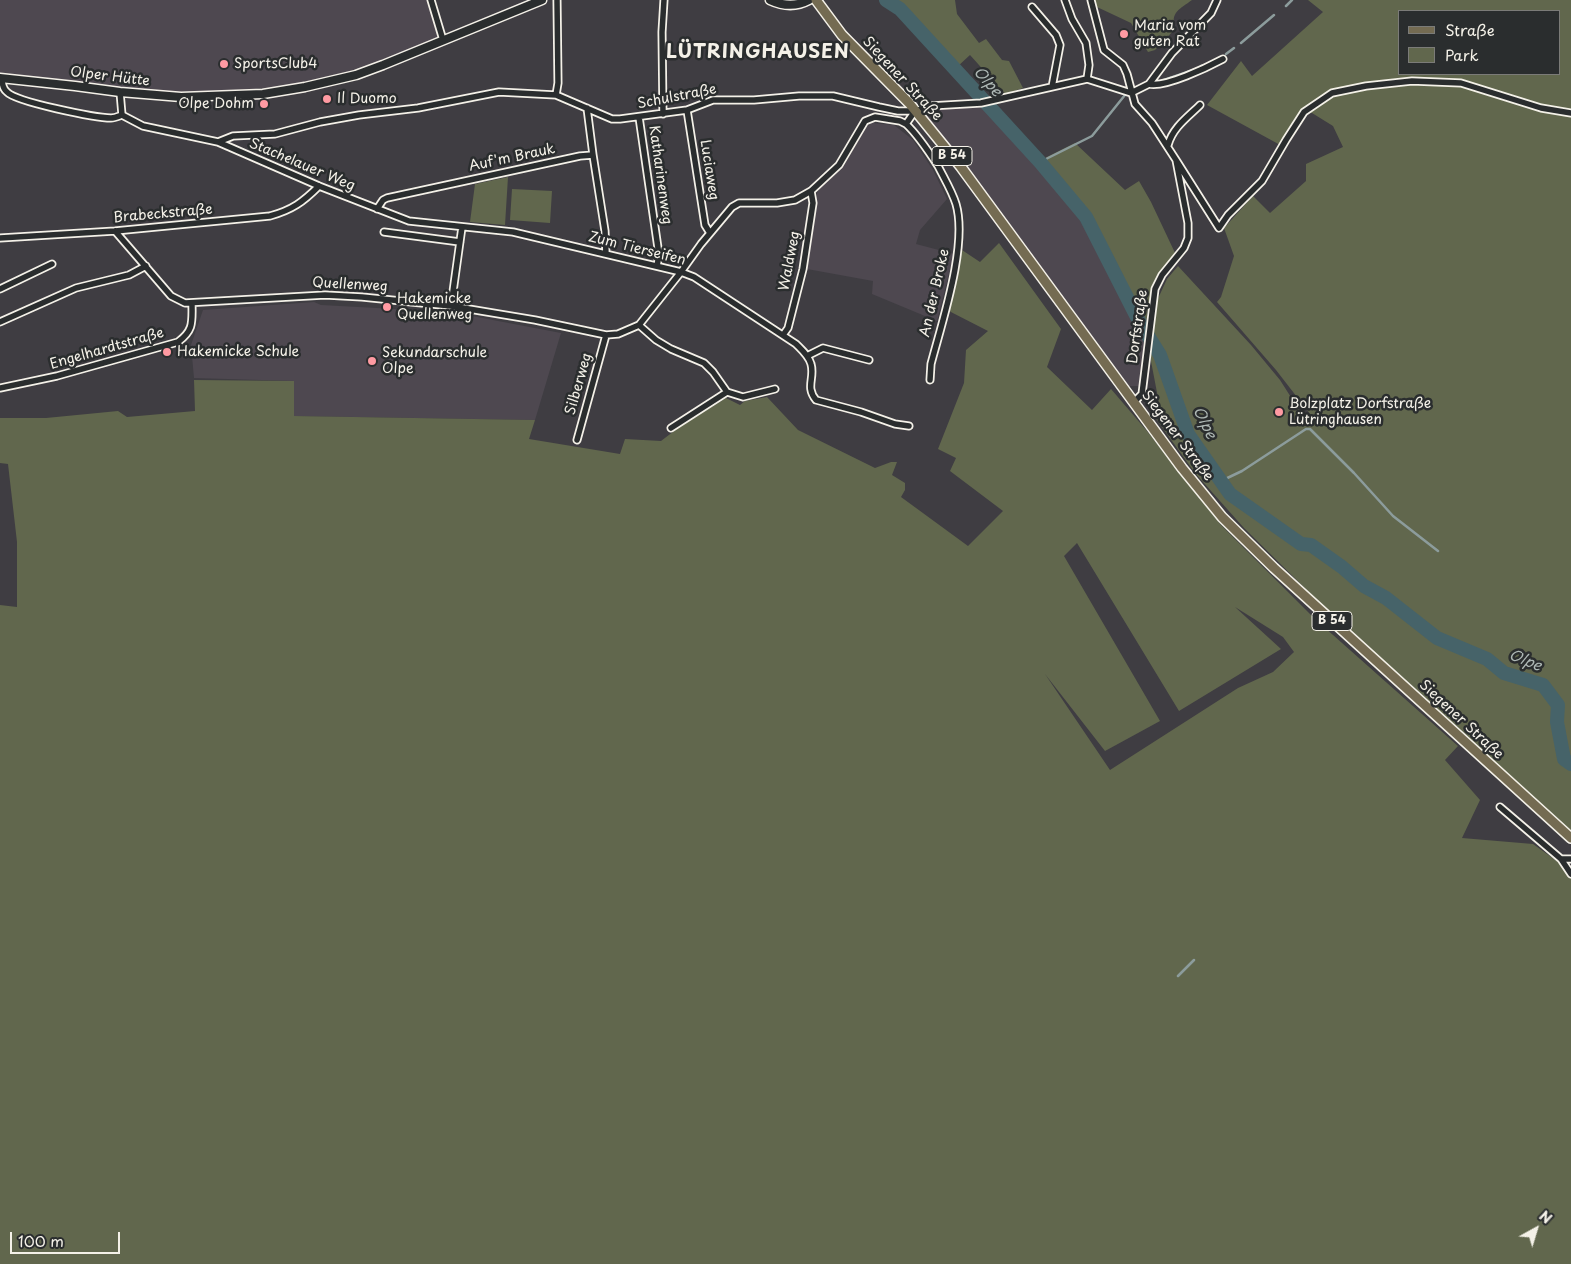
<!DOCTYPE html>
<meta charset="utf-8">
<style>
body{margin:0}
#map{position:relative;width:1571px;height:1264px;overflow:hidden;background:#3f3d42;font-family:"Playpen Sans",sans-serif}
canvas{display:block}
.legend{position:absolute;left:1398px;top:10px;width:162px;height:65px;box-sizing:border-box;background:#2a2d2e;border:1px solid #7b7b78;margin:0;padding:6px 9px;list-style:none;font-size:15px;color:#f4f1e8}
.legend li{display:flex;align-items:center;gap:10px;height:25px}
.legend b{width:25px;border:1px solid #7b7b78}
.north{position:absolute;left:1511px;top:1204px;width:50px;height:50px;-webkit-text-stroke:4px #2a2d2e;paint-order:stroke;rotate:39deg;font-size:14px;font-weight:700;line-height:20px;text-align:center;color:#f4f1e8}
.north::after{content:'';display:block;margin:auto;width:18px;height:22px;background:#f4f1e8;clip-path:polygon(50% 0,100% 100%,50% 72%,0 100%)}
.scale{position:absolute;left:10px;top:1232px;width:110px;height:22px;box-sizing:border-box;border:2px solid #f4f1e8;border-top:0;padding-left:6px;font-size:15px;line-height:18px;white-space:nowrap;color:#f4f1e8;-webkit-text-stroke:4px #2a2d2e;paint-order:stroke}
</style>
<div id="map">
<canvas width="1571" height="1264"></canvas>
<ul class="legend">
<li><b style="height:6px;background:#746b52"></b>Straße</li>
<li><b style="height:14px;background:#61674d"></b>Park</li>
</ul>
<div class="north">N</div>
<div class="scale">100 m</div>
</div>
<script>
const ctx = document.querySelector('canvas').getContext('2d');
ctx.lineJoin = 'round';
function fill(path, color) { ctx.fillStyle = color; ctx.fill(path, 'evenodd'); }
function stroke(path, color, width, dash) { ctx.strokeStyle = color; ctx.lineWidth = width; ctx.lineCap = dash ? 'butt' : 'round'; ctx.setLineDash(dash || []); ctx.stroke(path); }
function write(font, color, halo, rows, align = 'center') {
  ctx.font = font + ' "Playpen Sans",sans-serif'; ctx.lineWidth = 5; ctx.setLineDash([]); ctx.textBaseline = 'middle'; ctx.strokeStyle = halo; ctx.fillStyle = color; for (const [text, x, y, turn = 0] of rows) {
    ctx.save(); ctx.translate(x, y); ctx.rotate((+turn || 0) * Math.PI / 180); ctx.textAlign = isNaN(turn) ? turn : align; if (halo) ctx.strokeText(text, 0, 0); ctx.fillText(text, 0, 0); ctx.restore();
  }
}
const built = new Path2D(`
 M0,0H431L443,40L383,65L304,87L217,97L0,78Z
 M984,106L1038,165L1079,218L1144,336L1141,386H1128L1047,275L925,115L929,110L936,107Z
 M872,123L894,125L913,140L933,170L947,199L920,230L916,244L954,254L937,321L872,294L873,281L807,269L817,206V193L821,186L844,166L866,127Z
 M314,302L321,305L451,312L561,333L535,420L294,416V381L194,378L191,345L203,310Z`);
const green = new Path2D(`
 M893,0H955L957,14L979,43L986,39L1002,60L1009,61L1023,88L1005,94L970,55L957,67L899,3Z
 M1094,0H1192C1180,9 1170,12 1175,29L1155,50L1148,52L1131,23L1097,7Z
 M1308,0H1571V834L1467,736L1320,603L1244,528L1195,473L1149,409L1159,403L1150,356L1155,305L1167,279L1178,266L1251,345L1280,380L1308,424L1314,419L1276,370L1217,302L1221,297L1234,256L1224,228L1253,196L1270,213L1306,181V164L1343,147L1333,126L1312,113H1304L1282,146L1207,105L1241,61L1252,76L1323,12ZM1400,11H1560V74H1400Z
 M1075,143L1125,190L1139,181L1151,202L1176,255L1160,273L1148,304L1146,328L1088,217L1057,179L1041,162L1047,157Z
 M508,177L505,225L470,222L475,184Z
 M512,189L552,191L550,223L510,220Z
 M999,243L1061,329L1047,367L1092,410L1111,389L1147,431L1221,525L1315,619L1458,746L1445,760L1480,800L1462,838L1533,844L1571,871V1264H0V605L17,607V542L8,464L0,463V418H46L118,411L127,417L195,411L194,380L294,381V416L535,420L529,439L620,454L625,439L661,441L678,428L726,398L740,405L745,401L767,397L798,430L875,468L891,462H897L892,475L905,483V490L901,497L968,546L1003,511L950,471L956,458L938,449L964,383L966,350L988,331L947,310L962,250L980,262ZM1077,543L1179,711L1281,649L1235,607L1283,637L1294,652L1273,672L1238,688L1110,770L1045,674L1105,751L1160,721L1064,556Z`);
const stream = new Path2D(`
 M1286,6L1292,0
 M1241,43L1274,15
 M1226,54L1234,48
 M1201,66L1208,64
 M1161,81L1196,69
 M1040,162L1092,136L1125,95
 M1221,481L1242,471L1306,429H1310L1354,473L1393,516L1438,551
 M1178,976L1194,960`);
const river = new Path2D(`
 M886,0L900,9L1040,162L1086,217L1140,323L1160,355L1188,434L1230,494L1301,544L1311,545L1342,567L1364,586L1386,598L1437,638L1487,659L1504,673L1543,685L1558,705L1557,722L1564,759L1571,764`);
const minor = new Path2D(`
 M431,0L443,40
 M1065,0L1072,19L1086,43L1089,65L1087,79
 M1091,0L1104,50L1123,65L1127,74L1135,104L1152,123L1176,160L1188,223V238L1184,248L1162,275L1155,289L1142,394L1134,402
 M1032,7L1056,35L1060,45L1052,87
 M2,78C2,83 3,89 7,92C16,102 96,118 111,118C115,118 119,116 122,115
 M1149,84C1165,88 1208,67 1223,59
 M120,92L122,115L143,126L218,142L319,186L409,221L513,232L681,272L694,277L796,344C802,350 809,356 811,364C815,378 805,387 816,400L861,412L895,424L909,426
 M1131,93L1149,84L1172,53L1211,13L1217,0
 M556,95L558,83L557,0
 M587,108L593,155
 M687,110L705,225L710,233
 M915,111L906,124C918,135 929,152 938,166C944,178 952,191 956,204C968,245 942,322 931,364L930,380
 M663,114L662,32L664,0
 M639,117L659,255L657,266
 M218,142L233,136L275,134L320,122L359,115L418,108L499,92L556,95L612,119H620L687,110L713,100H754L799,96H833L879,107L898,111H915L930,106L981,103L1087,79L1131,93
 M1168,145C1173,127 1188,117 1200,105
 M1176,160L1219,228L1228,215L1262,181L1286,140L1304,112L1332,93L1366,86L1412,81L1461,83L1541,108L1571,113
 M377,209L383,200L387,198L580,156L593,155L605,231L606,254
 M115,231L171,296L185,303L325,295L362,297L451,306L535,320L606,335L618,334L639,325L681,272L701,244L732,207L739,203H777L795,200L811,191L839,165L865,121L875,117L900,121L906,124
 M384,232L460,242
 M0,238L115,231L270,216C292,210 303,202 319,186
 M0,289L52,264
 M451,306L462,227
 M0,322L76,288L129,275L146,266
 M639,325L656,340L671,349L704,363L713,372L727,392L743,397L775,389
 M783,335L788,328L803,269L813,203L811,191
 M807,356L823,348L869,360
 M0,388L57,376L178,342C194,330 192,322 192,304
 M671,428L727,392
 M577,440L606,335
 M1500,807L1561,859L1571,874
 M1561,859H1571`);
const tertiary = new Path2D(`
 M770,0C783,6 796,7 809,0
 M0,78L75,86L120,92L181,97L263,94L305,87L356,75L383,65L542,0`);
const primary = new Path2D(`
 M816,0L842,35L909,103L961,167L1182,468L1222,517L1274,568L1571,838`);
const markers = [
 [1124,34,5,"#ff9aa2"],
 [224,64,5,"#ff9aa2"],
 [327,99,5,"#ff9aa2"],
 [264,104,5,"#ff9aa2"],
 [387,307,5,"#ff9aa2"],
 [167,352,5,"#ff9aa2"],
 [372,361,5,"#ff9aa2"],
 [1279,412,5,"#ff9aa2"]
];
const shields = [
 [952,156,40],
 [1332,621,40]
];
const shieldNames = [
 ["B 54",952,156],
 ["B 54",1332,621]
];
const poiNames = [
 ["Maria vom",1134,26],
 ["guten Rat",1134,42],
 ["SportsClub4",234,64],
 ["Il Duomo",337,99],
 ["Olpe Dohm",254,104,"right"],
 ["Hakemicke",397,299],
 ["Quellenweg",397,315],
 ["Hakemicke Schule",177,352],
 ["Sekundarschule",382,353],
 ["Olpe",382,369],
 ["Bolzplatz Dorfstraße",1289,404],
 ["Lütringhausen",1289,420]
];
const streetNames = [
 ["Olper Hütte",110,77,7],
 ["Siegener Straße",902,79,47],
 ["Schulstraße",677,97,-11],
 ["Auf'm Brauk",512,158,-12],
 ["Stachelauer Weg",302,165,23],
 ["Luciaweg",709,170,81],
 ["Katharinenweg",660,175,82],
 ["Brabeckstraße",163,214,-5],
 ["Zum Tierseifen",637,249,14],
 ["Waldweg",790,261,-79],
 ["Quellenweg",350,285,3],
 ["An der Broke",935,293,-77],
 ["Dorfstraße",1138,327,-82],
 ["Engelhardtstraße",107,349,-16],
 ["Silberweg",579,384,-74],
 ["Siegener Straße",1177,436,53],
 ["Siegener Straße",1461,720,43]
];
const waterNames = [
 ["Olpe",987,82,48],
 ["Olpe",1204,423,63],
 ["Olpe",1525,661,22]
];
const districtNames = [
 ["LÜTRINGHAUSEN",758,53]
];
fill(built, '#4e4850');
fill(green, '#61674d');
stroke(stream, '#8c9c9c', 2.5);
stroke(river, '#466369', 14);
stroke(minor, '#f4f1e8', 9);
stroke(tertiary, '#f4f1e8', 11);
stroke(primary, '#f4f1e8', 12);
stroke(minor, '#2a2d2e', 5.5);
stroke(tertiary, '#2a2d2e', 8);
stroke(primary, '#746b52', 9);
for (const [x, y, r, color] of markers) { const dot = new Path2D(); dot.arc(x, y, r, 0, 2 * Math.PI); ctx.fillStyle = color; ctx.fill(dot); stroke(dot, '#2a2d2e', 2); }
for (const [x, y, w] of shields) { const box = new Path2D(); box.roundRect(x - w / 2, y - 9.5, w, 19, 4); ctx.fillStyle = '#2a2d2e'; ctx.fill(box); stroke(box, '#f4f1e8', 1); }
write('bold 12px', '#f4f1e8', null, shieldNames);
write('14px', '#f4f1e8', '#2a2d2e', poiNames, 'left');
write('14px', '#f4f1e8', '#2a2d2e', streetNames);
write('italic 15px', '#aeb8b5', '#2a2d2e', waterNames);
ctx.letterSpacing = '1px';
write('bold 19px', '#f4f1e8', '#2a2d2e', districtNames);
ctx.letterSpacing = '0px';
</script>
